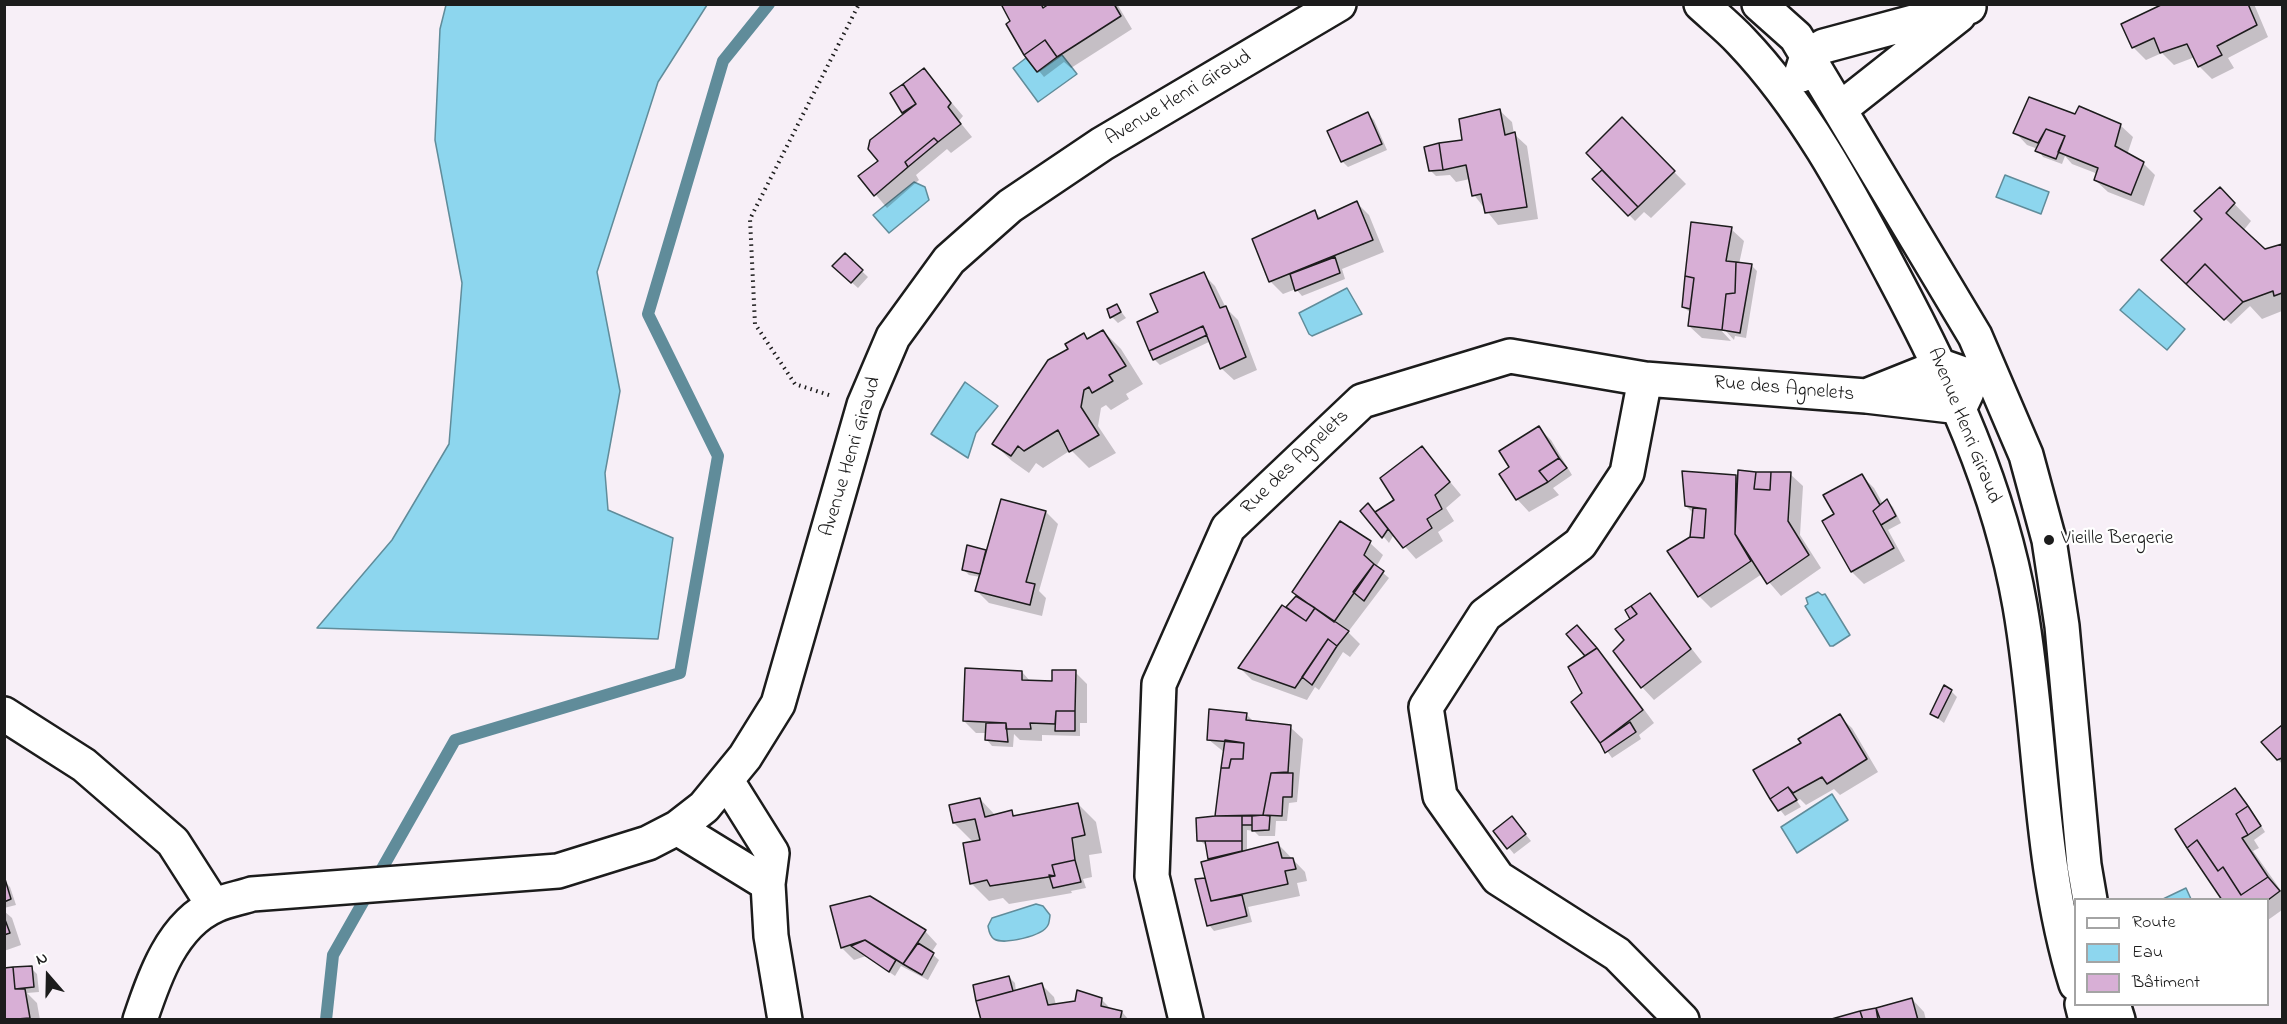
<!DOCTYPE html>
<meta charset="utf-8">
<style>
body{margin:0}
#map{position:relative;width:2287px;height:1024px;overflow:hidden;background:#f7eff7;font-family:"Indie Flower",sans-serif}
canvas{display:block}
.frame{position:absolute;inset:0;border:6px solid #1c1c1c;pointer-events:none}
.legend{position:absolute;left:2074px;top:898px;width:195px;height:108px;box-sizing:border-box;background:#fff;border:2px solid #a4a4a4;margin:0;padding:8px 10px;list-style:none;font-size:18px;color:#1c1c1c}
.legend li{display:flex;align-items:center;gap:12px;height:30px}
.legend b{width:30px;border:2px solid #a4a4a4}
.north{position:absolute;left:18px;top:946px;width:60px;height:60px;-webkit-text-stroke:4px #fff;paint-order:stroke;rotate:340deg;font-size:16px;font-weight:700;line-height:24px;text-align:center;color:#1c1c1c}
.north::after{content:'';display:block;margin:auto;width:21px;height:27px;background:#1c1c1c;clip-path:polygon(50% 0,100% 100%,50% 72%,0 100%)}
</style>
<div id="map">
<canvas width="2287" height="1024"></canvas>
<div class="frame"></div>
<ul class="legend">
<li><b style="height:8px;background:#fff"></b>Route</li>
<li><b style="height:16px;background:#8dd6ee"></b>Eau</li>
<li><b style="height:16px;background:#d8afd6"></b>Bâtiment</li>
</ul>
<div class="north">N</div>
</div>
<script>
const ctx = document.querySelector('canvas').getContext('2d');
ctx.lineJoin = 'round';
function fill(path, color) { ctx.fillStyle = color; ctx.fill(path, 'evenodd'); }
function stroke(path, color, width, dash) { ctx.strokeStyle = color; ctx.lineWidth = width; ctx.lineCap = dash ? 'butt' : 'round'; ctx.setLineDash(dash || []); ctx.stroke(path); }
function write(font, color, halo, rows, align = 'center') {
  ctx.font = font + ' "Indie Flower",sans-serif'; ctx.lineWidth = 4.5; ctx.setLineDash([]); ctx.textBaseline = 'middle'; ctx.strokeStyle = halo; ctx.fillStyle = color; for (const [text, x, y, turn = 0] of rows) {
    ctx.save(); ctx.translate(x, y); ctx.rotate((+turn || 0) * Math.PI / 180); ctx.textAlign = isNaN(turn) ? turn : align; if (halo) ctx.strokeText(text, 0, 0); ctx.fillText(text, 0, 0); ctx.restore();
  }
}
const water = new Path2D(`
 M446,5H707L658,82L597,272L620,391L605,473L608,510L673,538L658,639L317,628L392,540L449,444L462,283L435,140L440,29Z
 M1062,55L1077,74L1038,102L1013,68L1026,58L1038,72Z
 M2005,175L2049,192L2041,214L1996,197Z
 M914,182L925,187L929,200L889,233L873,215Z
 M1347,288L1362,314L1312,336L1309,334L1299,313Z
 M2139,289L2185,329L2167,350L2120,310Z
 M965,382L998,406L976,433L968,458L931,434Z
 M1818,592L1822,595L1825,594L1850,635L1833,646H1830L1805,606L1808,604L1806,598Z
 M1832,794L1848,820L1797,853L1781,827Z
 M2186,888L2191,899H2163Z
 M1036,904L1043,906L1050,915C1050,916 1049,924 1048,925C1043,936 1004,945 994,939C989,935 989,931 988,926L992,918Z`);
const shadow = new Path2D(`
 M1003,4H1117L1132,29L1071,68L1064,62L1044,77L1025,54Z
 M2166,4H2254L2268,37L2228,58L2234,68L2212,79L2200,67L2195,57L2174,65L2162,53L2146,60L2134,48L2123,25Z
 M924,70L963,116L959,121L972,137L951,153L947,149L916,175L919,180L887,208L860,176L880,161L905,114L903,112Z
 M1499,110L1512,122L1514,134L1527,146L1538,219L1498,225L1474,195L1470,179L1456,182L1450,175L1436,176L1430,170Z
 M1368,114L1374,120L1387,150L1348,167L1342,161Z
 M2075,116L2120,125L2133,137L2127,155L2143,163L2155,175L2144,206L2108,192L2095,180L2098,174L2072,164L2065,156L2062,164L2043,157L2038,149L2027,145L2015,132Z
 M1622,119L1686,184L1651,218L1644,212L1635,221L1595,179L1604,170Z
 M2220,189L2251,221L2243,231L2264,250L2282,246V311L2262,319L2250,306L2231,324L2205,300L2204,220Z
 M1357,203L1369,215L1384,252L1342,269L1345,279L1302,296L1296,289L1283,294L1271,282L1254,240L1315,212L1322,219Z
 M1731,229L1744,241L1739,264L1751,265L1757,271L1746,338L1735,336L1734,340L1723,328H1719L1731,341L1702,338L1689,326L1691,313L1683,307L1686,276Z
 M845,255L868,277L858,288L840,272Z
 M1203,274L1215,286L1226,308L1238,320L1257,370L1234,380L1221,368L1211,341L1160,365L1154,359Z
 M1116,305L1126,318L1118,323L1112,317Z
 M1103,331L1121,349L1143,384L1126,394L1129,399L1111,410L1106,405L1101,408L1098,426L1116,453L1089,468L1071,450L1043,468L1036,463L1029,473L1012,461L994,444L1084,335L1088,340Z
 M1539,428L1551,440L1572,475L1553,488L1559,495L1529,512L1517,499L1511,467Z
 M1422,448L1461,495L1446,508L1454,521L1438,532L1443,541L1416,559L1394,534L1389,543L1362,511L1376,513L1396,500Z
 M1739,471L1790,474L1803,486L1800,535L1821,568L1781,596L1762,574L1711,608L1699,596L1692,537L1694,514L1686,506L1684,473L1737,477Z
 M1862,476L1874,488L1883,504L1887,501L1893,507L1901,523L1888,530L1905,561L1864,584L1852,572L1836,514Z
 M1046,512L1058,524L1039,591L1046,598L1042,616L989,603L976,590L980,577L969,575L963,569Z
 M1340,523L1370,543L1383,555L1376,567L1389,578L1348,632L1360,644L1350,657L1343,652L1319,690L1315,687L1307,700L1252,680L1240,668L1293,612L1288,607L1298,596Z
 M1650,595L1702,662L1654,700L1642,687L1626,640Z
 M1583,633L1609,662L1654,723L1639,735L1641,739L1612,758L1573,702L1584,693L1587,656Z
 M1022,672L1031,682H1054L1075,672L1087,684V723H1080V736L1042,735V741L1020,740L1014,734L1013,747L992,746L987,740V733H976L964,721Z
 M1951,691L1957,697L1944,723L1932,714Z
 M1246,714L1254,722L1290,727L1303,739L1297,802L1289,803L1287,821H1276L1275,836H1259L1254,831L1247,830V851L1278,844L1305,872L1307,881L1297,883L1300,896L1248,907L1252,922L1214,931L1209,925L1204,880L1208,883L1211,861L1207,846L1199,840L1219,818L1217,816L1224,752L1209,740Z
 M1839,716L1852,728L1878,772L1840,795L1834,789L1806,805L1800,799L1797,801L1801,807L1785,816L1771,798L1804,744Z
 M2282,726V764L2263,743Z
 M2235,790L2247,803L2265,832L2254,840L2259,848L2253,851L2282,892V910L2268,920V900H2224Z
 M980,799L996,816L1011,812L1017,817L1078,804L1096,822L1102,853L1089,855L1092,877L1083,879L1086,888L1071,891L1072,893L1009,904L1003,898L989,901L971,883L974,843L954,823Z
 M1517,824L1531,841L1514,854L1495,831Z
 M4,881L10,887L16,905L4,908Z
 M832,907L925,931L937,944L931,953L939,960L928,980L901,966L895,976L866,956L854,960L842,948Z
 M4,911L12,918L21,945L4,951Z
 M31,968L37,974L39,992L27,993L37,1003L40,1020H4V969Z
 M1009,977L1015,983L1016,992L1042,985L1054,997L1056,1005L1101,999L1112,1010L1122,1012L1129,1020H982Z
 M1912,999L1924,1012L1926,1020H1834Z`);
const stream = new Path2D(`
 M326,1020L333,955L455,740L680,673L718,456L648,314L723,61L769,4`);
const building = new Path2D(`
 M1001,4H1041L1043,8L1049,4H1114L1121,16L1057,57L1045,40L1024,55L1006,24L1010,21Z
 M2163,4H2248L2257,25L2217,46L2222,55L2198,67L2187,44L2160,53L2154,38L2132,48L2121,24Z
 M1045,40L1057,57L1037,72L1024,55Z
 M924,68L951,103L948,107L961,124L938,142L934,138L905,162L908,167L874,196L858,176L878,161L868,149L870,140L916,104L903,84Z
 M903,84L916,104L902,113L890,93Z
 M2029,97L2075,114L2079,106L2121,124L2115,146L2144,162L2131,195L2094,180L2098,168L2058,152L2065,136L2046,129L2038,143L2013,133Z
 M1500,109L1505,135L1515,132L1527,207L1485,213L1481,194L1472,196L1466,165L1443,170L1439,143L1462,140L1459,119Z
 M1368,112L1382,144L1341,162L1327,131Z
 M1622,117L1675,171L1638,207L1586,153Z
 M2046,129L2065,136L2056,159L2035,151Z
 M934,138L938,142L908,167L905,162Z
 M1439,143L1443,170L1429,171L1424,147Z
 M1602,170L1638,207L1628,216L1592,179Z
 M2220,187L2235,203L2226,213L2265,249L2282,244V293L2274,296L2273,291L2243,302L2205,264L2186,284L2161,260L2202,219L2194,211Z
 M1357,201L1373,240L1269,282L1252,239L1315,210L1318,219Z
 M1691,222L1732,227L1726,261L1736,262L1735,293L1726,294L1722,330L1688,326L1694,278L1685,276Z
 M845,253L863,270L851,283L832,266Z
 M1335,257L1340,273L1295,291L1290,274Z
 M1736,262L1752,264L1740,333L1722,330L1726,294L1735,293Z
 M2205,264L2243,302L2224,320L2186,284Z
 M1204,272L1220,308L1226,306L1246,357L1220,369L1203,326L1149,351L1137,322L1158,312L1150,294Z
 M1685,276L1694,278L1690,309L1682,307Z
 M1117,304L1121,312L1110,318L1107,309Z
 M1203,326L1207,335L1153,360L1149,351Z
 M1103,330L1126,366L1109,375L1113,381L1092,393L1089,387L1084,390L1081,407L1099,435L1069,452L1058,430L1024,451L1018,446L1011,456L992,444L1048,360L1068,349L1065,344L1084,333L1087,339Z
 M1539,426L1559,458L1539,471L1548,482L1516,500L1499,474L1509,467L1499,451Z
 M1422,446L1450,482L1435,495L1442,509L1427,519L1432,528L1403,548L1375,512L1394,500L1380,478Z
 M1559,458L1567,468L1548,482L1539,471Z
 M1738,470L1756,472L1754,489L1770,490L1771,472H1791L1788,521L1809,555L1767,584L1735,534Z
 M1682,471L1736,475L1735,534L1751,561L1698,597L1667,551L1690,537L1704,538L1706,509L1685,506Z
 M1756,472H1771L1770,490L1754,489Z
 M1862,474L1880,505L1873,511L1894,548L1851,572L1822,521L1834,514L1823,495Z
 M1001,499L1046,511L1026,582L1035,584L1030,605L975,591Z
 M1887,499L1896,516L1881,525L1873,511Z
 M1368,503L1388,529L1382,538L1360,511Z
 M1693,508L1706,509L1704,538L1690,537Z
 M1340,521L1371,541L1364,555L1374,564L1334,622L1292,592Z
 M967,545L986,550L980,574L962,570Z
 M1374,564L1384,571L1364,601L1353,592Z
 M1650,593L1691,649L1641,688L1613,651L1624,640L1615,629L1637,614L1631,606Z
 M1296,596L1315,608L1306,621L1286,607Z
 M1282,605L1306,621L1315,608L1349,631L1337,646L1328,639L1295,688L1238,668Z
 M1631,606L1637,614L1630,619L1625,610Z
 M1577,625L1597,648L1585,656L1566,634Z
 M1328,639L1337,646L1312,685L1302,677Z
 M1597,648L1643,710L1600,743L1571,702L1582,693L1568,667Z
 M965,668L1022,671V680L1052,681V670H1076L1075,711H1056L1055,724L1030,723L1031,729H1006V723L963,721Z
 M1944,685L1952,690L1938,718L1930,714Z
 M1209,709L1247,713L1246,720L1291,725L1288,772L1271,773L1263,815L1215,816L1221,768H1229L1231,759H1243L1244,743L1207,740Z
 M1056,711H1075V731H1055Z
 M1840,714L1867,759L1827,784L1822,777L1793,793L1788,787L1770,799L1753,770L1801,743L1798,739Z
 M1630,722L1636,732L1605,753L1600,743Z
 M986,723H1006L1008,742L985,740Z
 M2282,725V758L2277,760L2261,742Z
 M1225,740L1244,743L1243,759H1231L1229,768H1221Z
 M1271,773H1293L1292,797H1283L1282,816L1263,815Z
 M1788,787L1797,800L1778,811L1770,799Z
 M2235,788L2248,806L2236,814L2248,835L2242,838L2268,877L2241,895L2223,867L2218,871L2197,840L2187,848L2175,829Z
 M980,798L985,817L1012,810L1013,816L1078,803L1085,835L1072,838L1075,860L1052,865L1055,876L990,886L987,880L970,884L963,843L980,840L975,819L953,823L949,805Z
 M2248,806L2261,826L2248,835L2236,814Z
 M1263,815L1270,816L1269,830L1252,831V816Z
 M1215,816H1242V841H1197L1196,818Z
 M1242,816H1252V825H1242Z
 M1512,816L1526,834L1507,849L1493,831Z
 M2197,840L2218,871L2223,867L2241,895L2268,877L2280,891L2268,900H2222L2187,848Z
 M1205,841H1242V851L1208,859Z
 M1278,842L1282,858H1293L1296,869L1285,871L1288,884L1211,901L1201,862Z
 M1075,860L1081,882L1053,888L1049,875L1055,876L1052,865Z
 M1205,878L1211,901L1242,895L1247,916L1207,926L1195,879Z
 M5,879L11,899L4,902V879Z
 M870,896L926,930L903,964L865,940L841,948L830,906Z
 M4,917L10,933L4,935Z
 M865,940L896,960L889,972L851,946Z
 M918,943L934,953L922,975L903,964Z
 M32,966L34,987L15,989L13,967Z
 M13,967L15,989H25L30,1018L4,1020V968Z
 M1009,976L1013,991L976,1001L973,985Z
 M1042,983L1048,1005L1075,1001L1077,990L1102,998L1101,1006L1122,1011L1120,1020H981L976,1001Z
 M1912,998L1918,1020H1878L1876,1008Z
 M1876,1008L1880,1019L1863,1020L1860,1011Z
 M1860,1011L1863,1020H1828Z`);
const path = new Path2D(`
 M829,395L795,384L755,324L750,219L859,4`);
const minor = new Path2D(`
 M1701,4C1714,16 1729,28 1741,41C1805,108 1850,194 1893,275C1950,382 1999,486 2020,606C2042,732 2038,861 2076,984
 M1759,4L1796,37L1975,336L2026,455L2049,540L2062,626L2084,865L2090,900
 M1801,75L1807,56L1824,46L1969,7
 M1840,109L1959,15
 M1961,373L1941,366L1866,396L1960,407L1967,392
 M1645,379L1627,473L1580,544L1485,615L1426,707L1440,796L1498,878L1617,954L1682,1020
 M4,714L84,765L173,842L214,906
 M727,781L772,853L768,884L771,936L785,1020
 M677,828L768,884
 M2082,1004L2086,1020
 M2113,1004L2118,1020
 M140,1020C154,978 172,924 216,905C227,900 240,898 252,894L558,871L648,843L677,828L704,807L745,757L778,704L864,405L893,337L949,260L1010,206L1102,144L1339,4
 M1186,1020L1152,876L1159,684L1228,528L1362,401L1510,356L1645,379L1866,396`);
const markers = [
 [2049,540,6,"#1c1c1c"]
];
const streetNames = [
 ["Avenue Henri Giraud",1179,99,-31],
 ["Rue des Agnelets",1784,390,5],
 ["Avenue Henri Giraud",1963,426,68],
 ["Avenue Henri Giraud",852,457,-73],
 ["Rue des Agnelets",1296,463,-44]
];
const poiNames = [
 ["Vieille Bergerie",2061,540]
];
fill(water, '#8dd6ee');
stroke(water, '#608c9a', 1.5);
fill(shadow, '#0003');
stroke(stream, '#608c9a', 12);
fill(building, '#d8afd6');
stroke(building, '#1c1c1c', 1.5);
stroke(minor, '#1c1c1c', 38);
stroke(path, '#1c1c1c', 4, [1.5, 4.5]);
stroke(minor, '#fff', 33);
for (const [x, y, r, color] of markers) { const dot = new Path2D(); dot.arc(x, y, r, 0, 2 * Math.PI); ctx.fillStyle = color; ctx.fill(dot); stroke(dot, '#fff', 2); }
write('20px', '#1c1c1c', '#fff', streetNames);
write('20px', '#1c1c1c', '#fff', poiNames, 'left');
</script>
